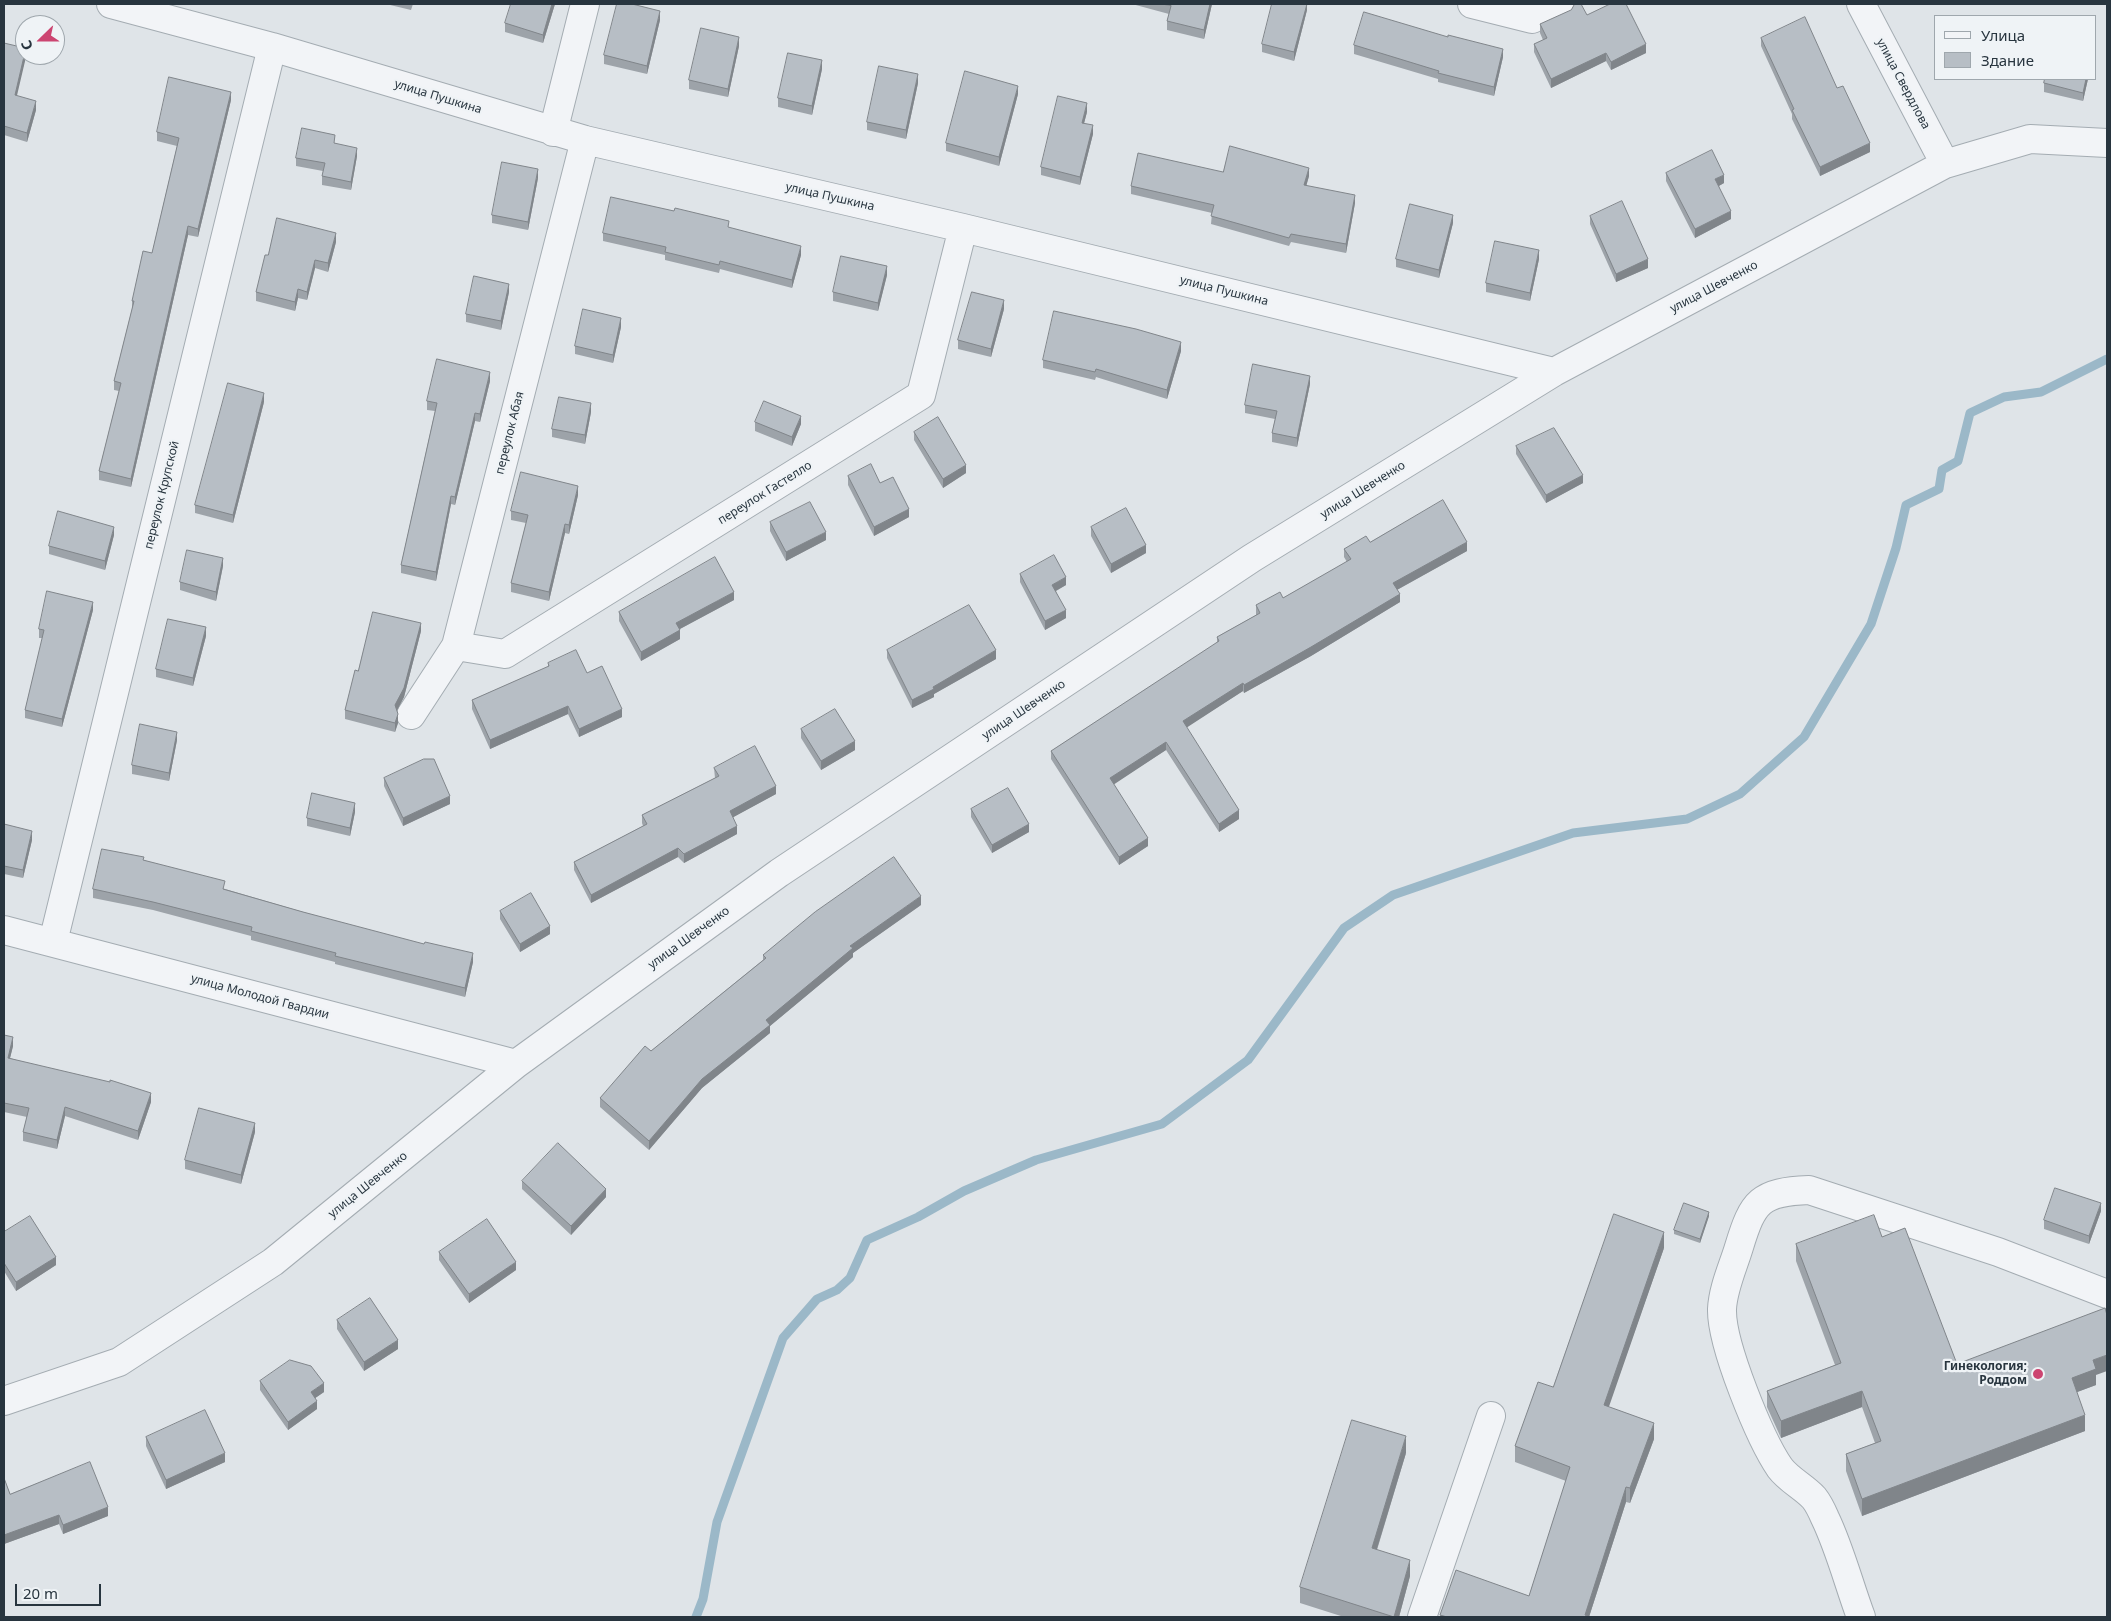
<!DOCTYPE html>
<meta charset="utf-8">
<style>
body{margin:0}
#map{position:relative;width:2111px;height:1621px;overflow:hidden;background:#dfe4e8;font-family:"Noto Sans",sans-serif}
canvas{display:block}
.frame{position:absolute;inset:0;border:5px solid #28353f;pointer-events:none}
.legend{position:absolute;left:1934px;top:15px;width:162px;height:65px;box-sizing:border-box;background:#eff3f6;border:1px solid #9fa7ad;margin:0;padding:6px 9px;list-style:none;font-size:15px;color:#28353f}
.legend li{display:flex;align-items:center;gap:10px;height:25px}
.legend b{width:25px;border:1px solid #9fa7ad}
.north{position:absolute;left:15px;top:15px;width:50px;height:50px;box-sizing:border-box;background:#eff3f6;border:1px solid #9fa7ad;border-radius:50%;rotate:248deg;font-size:14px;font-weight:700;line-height:20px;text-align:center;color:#28353f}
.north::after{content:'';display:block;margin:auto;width:18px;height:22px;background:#cc4571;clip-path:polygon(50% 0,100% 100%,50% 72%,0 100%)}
.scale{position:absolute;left:15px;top:1584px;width:86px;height:22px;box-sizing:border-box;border:2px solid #28353f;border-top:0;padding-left:6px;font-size:15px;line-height:18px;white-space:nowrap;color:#28353f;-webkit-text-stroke:4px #eff3f6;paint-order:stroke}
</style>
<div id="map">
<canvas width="2111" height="1621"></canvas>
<div class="frame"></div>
<ul class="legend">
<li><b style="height:6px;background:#f2f4f7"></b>Улица</li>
<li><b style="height:14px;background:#b7bec5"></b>Здание</li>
</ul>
<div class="north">С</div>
<div class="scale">20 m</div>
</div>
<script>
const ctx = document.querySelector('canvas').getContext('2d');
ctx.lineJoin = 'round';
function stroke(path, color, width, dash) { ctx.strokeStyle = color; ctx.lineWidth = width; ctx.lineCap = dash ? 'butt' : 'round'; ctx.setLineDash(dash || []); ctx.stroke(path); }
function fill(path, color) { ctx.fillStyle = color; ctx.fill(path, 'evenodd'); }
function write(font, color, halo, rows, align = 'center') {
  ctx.font = font + ' "Noto Sans",sans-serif'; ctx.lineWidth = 4.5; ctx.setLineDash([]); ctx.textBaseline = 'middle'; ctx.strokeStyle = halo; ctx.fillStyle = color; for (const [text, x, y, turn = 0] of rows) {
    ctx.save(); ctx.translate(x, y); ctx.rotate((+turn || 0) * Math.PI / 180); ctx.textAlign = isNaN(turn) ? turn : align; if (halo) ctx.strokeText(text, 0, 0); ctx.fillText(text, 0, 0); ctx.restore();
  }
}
const stream = new Path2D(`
 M696,1617L703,1599L717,1522L783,1338L817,1299L837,1290L850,1278L867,1240L918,1217L964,1191L1036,1160L1162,1124L1248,1060L1344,928L1393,895L1573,833L1687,819L1740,794L1804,737L1871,624L1896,548L1906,505L1939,489L1942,470L1958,461L1970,413L2004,397L2041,392L2107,359`);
const minor = new Path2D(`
 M111,4L272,47L585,140L963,228L1554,372
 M1472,4L1532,19L1564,4
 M1861,4L1945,164
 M553,132L585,4
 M456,646L505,654L921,395L963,228
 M411,715L456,646L585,140
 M4,930L516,1064
 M53,942L272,47
 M4,1401L119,1362L273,1262L516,1064L779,873L1252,558L1554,372L1945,164L2030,139L2107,143
 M1422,1617L1491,1416
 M1861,1617C1849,1585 1840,1549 1825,1518C1822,1511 1818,1503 1814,1498C1804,1487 1789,1480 1780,1468C1760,1439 1721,1344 1722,1309C1723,1288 1733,1267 1739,1247C1753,1201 1760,1192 1809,1190L1998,1252L2107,1294`);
const wall = new Path2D(`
 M386,4H413L411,10Z
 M555,4L543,43L505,32V23Z
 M1132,4H1212L1204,39L1167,30V21L1169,14Z
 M1307,4V10L1294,61L1262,52V44Z
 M1587,15L1646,53L1611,70L1606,61L1551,88L1534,52V44L1543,40L1540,33V24Z
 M660,20L647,74L604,64V55Z
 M1761,38L1837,88L1870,152L1820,176L1792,119V114L1761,46Z
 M4,43L26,55L16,96L36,110L27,142L4,135Z
 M1354,45L1503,57L1494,96L1438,82V79L1354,54Z
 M739,46L728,97L689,89V80Z
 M822,69L812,115L778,107V98Z
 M2045,79H2088L2083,101L2044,92V83Z
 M918,83L906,139L867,130V122Z
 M1018,94L999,166L946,151V143Z
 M231,100L198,237L188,235L131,487L99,480V471L119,391L114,390V381L132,309V301L152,253L177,146L157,141V132Z
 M1087,112L1084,123L1093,134L1080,185L1041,175V167Z
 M335,143L357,156L351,190L322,185V176L323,171L296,166V158Z
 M1223,172L1309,176L1306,186L1355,203L1346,253L1291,242L1289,246L1211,224L1212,213L1131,194V186Z
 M1666,173L1724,183L1719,186L1731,219L1695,238L1666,181Z
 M538,178L528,230L492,223V215Z
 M1590,216L1648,268L1616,282L1590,224Z
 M1453,223L1439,278L1396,267V259Z
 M729,228L801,255L792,288L720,269L719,273L665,260V255L603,241V233Z
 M336,242L328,272L315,268L307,300L298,298L295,311L256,301V292L268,255Z
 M1539,259L1530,301L1486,292V283Z
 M887,275L878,311L833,301V292Z
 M509,292L501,330L466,322V314Z
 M1004,309L991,357L958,349V340Z
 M621,327L613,363L575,354V346Z
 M1181,351L1167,399L1096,377L1095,380L1043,368V360Z
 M490,381L480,422L475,421L455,505L451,504L436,581L401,573V565L435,411L427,410V401Z
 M1310,384L1297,447L1272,442V433L1275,419L1245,413V405Z
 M264,402L233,523L195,513V505Z
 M591,412L585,444L552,437V429Z
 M755,422L801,424L792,446L755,431Z
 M914,432L966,473L943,488L914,440Z
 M1516,446L1583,483L1546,503L1516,454Z
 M848,476L880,483L909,517L874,536L848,485Z
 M578,495L569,534L565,533L549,601L511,592V583L526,523L511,520V511Z
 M770,522L826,540L786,561L770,531Z
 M1091,527L1146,553L1111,573L1091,536Z
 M114,535L105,570L49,554V546Z
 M1370,542L1467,551L1397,590L1400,602L1311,656L1244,693L1243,691L1186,727L1239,819L1219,832L1166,750L1113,784L1148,846L1119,865L1051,759V751L1217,643V637L1256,615V605L1283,598L1347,562L1344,557V549Z
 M223,566L216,601L180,590V582Z
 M1020,574L1066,585L1056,591L1066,618L1045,630L1020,582Z
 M734,600L680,629V639L641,661L619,621V612Z
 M93,610L62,727L25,718V710L43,638H39V629Z
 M421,631L404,697L397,711L398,723L395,732L345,719V710L358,671Z
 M206,636L193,686L156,677V669Z
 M887,650L996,659L934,694V697L912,708L887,658Z
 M548,663L587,673L622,717L579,737L568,714L490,749L472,709V700L548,667Z
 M801,729L855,750L821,770L801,738Z
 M177,740L169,781L132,774V765Z
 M714,768L776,794L733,817L737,834L684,863L678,857L591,903L574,870V862L643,826L642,823V815L715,778Z
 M384,778L450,804L403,826L384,786Z
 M971,809L1029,832L992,853L971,817Z
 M355,812L350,836L307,826V818Z
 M4,824L32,840L23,878L4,874Z
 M144,860L225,889L473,962L465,997L335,964V962L251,940V936L153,910L93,898V889Z
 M921,905L853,953V957L770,1026V1033L702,1088L649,1150L600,1107V1098L651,1051L763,960V955Z
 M500,911L550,934L520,952L500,919Z
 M4,1035L13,1046L10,1058L151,1102L138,1140L65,1116L57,1149L23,1141V1132L27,1117L4,1112Z
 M255,1132L241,1184L185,1169V1160Z
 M522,1181L606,1197L571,1235L522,1189Z
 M2101,1211L2089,1244L2044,1229V1220Z
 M1709,1216L1700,1243L1674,1234V1230Z
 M4,1232L56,1265L16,1291L4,1271Z
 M1882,1237L1957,1364L2096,1375V1385L2077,1392L2085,1431L1862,1516L1846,1471V1454L1875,1443L1862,1407L1781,1438L1767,1407V1391L1835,1365L1796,1261V1244Z
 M1664,1248L1608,1407L1654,1439L1630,1503L1626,1502L1589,1617H1440V1615L1529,1596L1566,1481L1515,1462V1446L1553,1387Z
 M439,1252L516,1270L469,1303L439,1260Z
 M337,1320L398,1349L364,1371L337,1329Z
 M260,1381L324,1392L315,1398L317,1409L288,1430L260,1390Z
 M146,1437L225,1462L166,1489L146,1446Z
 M1406,1453L1377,1550L1410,1576L1399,1617H1344L1300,1603V1587Z
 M4,1478L10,1494L108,1516L63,1534L59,1524L4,1544L5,1555H4Z`);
const shadedWall = new Path2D(`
 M552,4H555L543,43V35Z
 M1210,4H1212L1204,39V30Z
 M1307,4V10L1294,61V52Z
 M660,11V20L647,74V66Z
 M739,37V46L728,97V89Z
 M1646,44V53L1611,70V62Z
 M1503,49V57L1494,96V87Z
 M25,52L26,57L15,104V95Z
 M1606,53V61L1551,88V79Z
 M822,60V69L812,115V106Z
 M918,74V83L906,139V130Z
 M2086,79H2088L2083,101V93Z
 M1018,86V94L999,166V157Z
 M231,92V100L198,237V229Z
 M36,101V110L27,142V133Z
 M1087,103V112L1082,131V123Z
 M1093,125V134L1080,185V177Z
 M1870,143V152L1820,176V167Z
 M357,148V156L351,190V182Z
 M1309,168V176L1304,194V185Z
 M538,169V178L528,230V222Z
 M1724,175V183L1715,188V179Z
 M1355,195V203L1346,253V244Z
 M1731,211V219L1695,238V229Z
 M1453,215V223L1439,278V270Z
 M188,226V235L131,487V479Z
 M336,233V242L328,272V263Z
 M801,246V255L792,288V280Z
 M1539,250V259L1530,301V293Z
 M1648,259V268L1616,282V274Z
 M315,260V268L307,300V292Z
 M887,266V275L878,311V303Z
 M509,284V292L501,330V321Z
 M298,289V298L295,311V302Z
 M1004,300V309L991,357V349Z
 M621,318V327L613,363V355Z
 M1181,342V351L1167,399V390Z
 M490,372V381L480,422V414Z
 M1310,376V384L1297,447V438Z
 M264,393V402L233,523V515Z
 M591,403V412L585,444V435Z
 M475,413V421L455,505V497Z
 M801,416V424L792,446V437Z
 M966,465V473L943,488V479Z
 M1583,475V483L1546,503V495Z
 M578,486V495L569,534V525Z
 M451,496V504L436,581V572Z
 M909,509V517L874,536V527Z
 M565,524V533L549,601V592Z
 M114,527V535L105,570V561Z
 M826,532V540L786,561V552Z
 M1467,542V551L1393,592V583Z
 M1146,545V553L1111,573V564Z
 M223,558V566L216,601V592Z
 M1066,577V585L1052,593V585Z
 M734,592V600L676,631V623Z
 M1400,594V602L1311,656L1244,693V685Z
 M93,602V610L62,727V719Z
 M1066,610V618L1045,630V621Z
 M421,623V631L404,697L395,714V705Z
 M206,627V636L193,686V678Z
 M680,630V639L641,661V652Z
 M996,650V659L934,694V697L912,708V700L933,687Z
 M1243,683V691L1183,730V721Z
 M568,706V714L490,749V740Z
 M622,709V717L579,737V729Z
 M398,714V723L395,732V723Z
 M177,732V740L169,781V773Z
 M855,741V750L821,770V761Z
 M1166,742V750L1110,787V778Z
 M776,786V794L730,819V811Z
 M450,796V804L403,826V818Z
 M355,803V812L350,836V828Z
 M1239,810V819L1219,832V824Z
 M1029,824V832L992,853V845Z
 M737,826V834L684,863V854Z
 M32,831V840L23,878V870Z
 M1148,838V846L1119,865V857Z
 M678,848V857L591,903V895Z
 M921,896V905L853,953V957L770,1026V1033L702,1088L649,1150V1141L702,1079L766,1020L850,946Z
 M550,926V934L520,952V944Z
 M473,953V962L465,997V988Z
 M13,1037V1046L8,1066V1058Z
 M151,1093V1102L138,1140V1131Z
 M65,1107V1116L57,1149V1140Z
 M255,1123V1132L241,1184V1175Z
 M606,1189V1197L571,1235V1226Z
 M2101,1203V1211L2089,1244V1236Z
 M1709,1212V1216L1700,1243V1239Z
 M1664,1232V1248L1604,1421V1405Z
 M56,1257V1265L16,1291V1282Z
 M516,1262V1270L469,1303V1294Z
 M398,1340V1349L364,1371V1362Z
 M2107,1355V1371L2096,1375V1385L2072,1394V1378L2093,1360Z
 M324,1383V1392L311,1401V1392Z
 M1862,1391V1407L1781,1438V1421Z
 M317,1401V1409L288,1430V1422Z
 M2085,1415V1431L1862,1516V1499Z
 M1654,1423V1439L1630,1503V1488Z
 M1406,1436V1453L1372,1565V1548Z
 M225,1453V1462L166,1489V1480Z
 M1626,1487V1502L1589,1617L1585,1615Z
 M108,1507V1516L63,1534V1525Z
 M59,1515V1524L4,1544V1535Z
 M5,1546V1555H4V1547Z
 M1410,1560V1576L1399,1617H1394Z`);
const building = new Path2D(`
 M511,4H552L543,35L505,23Z
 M617,4H632L660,11L647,66L604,55Z
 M1162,4H1210L1204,30L1167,21L1171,6Z
 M1272,4H1307L1294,52L1262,44Z
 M1575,4H1581L1587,15L1610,4H1626L1646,44L1611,62L1606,53L1551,79L1534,44L1547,38L1540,24L1571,10Z
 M1364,12L1448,37V35L1503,49L1494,87L1438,73L1439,71L1354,45Z
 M1805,17L1837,88L1843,86L1870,143L1820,167L1792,110L1794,109L1761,38Z
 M701,28L739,37L728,89L689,80Z
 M4,43L25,48V52L15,95L36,101L27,133L4,126Z
 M788,53L822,60L812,106L778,98Z
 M879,66L918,74L906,130L867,122Z
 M965,71L1018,86L999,157L946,143Z
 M169,77L231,92L198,229L188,226L131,479L99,471L121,383L114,381L134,301H132L143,251L152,253L179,138L157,132Z
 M2045,79H2086L2083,93L2044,83Z
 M1058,96L1087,103L1082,123L1093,125L1080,177L1041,167Z
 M302,128L335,135L334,143L357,148L351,182L322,176L325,163L296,158Z
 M1230,146L1309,168L1304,185L1355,195L1346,244L1291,234L1289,238L1211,216L1214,205L1131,186L1138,153L1223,172Z
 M1712,150L1724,175L1715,179L1731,211L1695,229L1666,173Z
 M502,162L538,169L528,222L492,215Z
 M611,197L674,211L675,208L729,221L728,227L801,246L792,280L720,261L719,265L665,252L666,247L603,233Z
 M1622,201L1648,259L1616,274L1590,216Z
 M1410,204L1453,215L1439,270L1396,259Z
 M277,218L336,233L328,263L315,260L307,292L298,289L295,302L256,292L265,255H268Z
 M1495,241L1539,250L1530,293L1486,283Z
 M841,256L887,266L878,303L833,292Z
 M474,276L509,284L501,321L466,314Z
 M972,292L1004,300L991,349L958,340Z
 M583,309L621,318L613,355L575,346Z
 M1054,311L1136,329L1181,342L1167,390L1096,369L1095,372L1043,360Z
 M437,359L490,372L480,414L475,413L455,497L451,496L436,572L401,565L437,403L427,401Z
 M1253,364L1310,376L1297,438L1272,433L1277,411L1245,405Z
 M228,383L264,393L233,515L195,505Z
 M559,397L591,403L585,435L552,429Z
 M764,401L801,416L792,437L755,422Z
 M938,417L966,465L943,479L914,432Z
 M1554,428L1583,475L1546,495L1516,446Z
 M871,464L880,483L893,477L909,509L874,527L848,476Z
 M521,472L578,486L569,525L565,524L549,592L511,583L528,515L511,511Z
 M1443,500L1467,542L1393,583L1400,594L1311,647L1244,685L1243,683L1183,721L1239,810L1219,824L1166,742L1110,778L1148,838L1119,857L1051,751L1219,641L1217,637L1260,613L1256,605L1280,592L1283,598L1351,559L1344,549L1366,536L1370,542Z
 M810,502L826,532L786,552L770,522Z
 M1126,508L1146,545L1111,564L1091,527Z
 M58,511L114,527L105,561L49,546Z
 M187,550L223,558L216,592L180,582Z
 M1054,555L1066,577L1052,585L1066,610L1045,621L1020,574Z
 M715,557L734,592L676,623L680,630L641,652L619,612Z
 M47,591L93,602L62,719L25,710L44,630L39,629Z
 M969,605L996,650L933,687L934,689L912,700L887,650Z
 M373,612L421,623L404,688L395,705L398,714L395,723L345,710L355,670L358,671Z
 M168,619L206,627L193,678L156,669Z
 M576,650L587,673L602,666L622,709L579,729L568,706L490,740L472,700L549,666L548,663Z
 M835,709L855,741L821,761L801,729Z
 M140,724L177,732L169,773L132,765Z
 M755,746L776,786L730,811L737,826L684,854L678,848L591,895L574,862L647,824L642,815L719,776L714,768Z
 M424,759H434L450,796L403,818L384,778Z
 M1008,788L1029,824L992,845L971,809Z
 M312,793L355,803L350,828L307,818Z
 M4,824L32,831L23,870L4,866Z
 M102,849L144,857L143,860L225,881L223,889L303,912L424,944L425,942L473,953L465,988L335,956L336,953L251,931L252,927L153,902L93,889Z
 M894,857L921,896L850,946L853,948L766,1020L770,1025L702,1079L649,1141L600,1098L645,1046L651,1051L766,958L763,955L815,912Z
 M531,893L550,926L520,944L500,911Z
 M4,1035L13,1037L8,1058L110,1082V1080L151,1093L138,1131L65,1107L57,1140L23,1132L29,1108L4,1103Z
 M199,1108L255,1123L241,1175L185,1160Z
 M558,1143L606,1189L571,1226L522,1181Z
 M2055,1188L2101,1203L2089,1236L2044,1220Z
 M1684,1203L1709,1212L1700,1239L1674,1230Z
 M1614,1214L1664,1232L1604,1405L1654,1423L1630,1488L1626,1487L1585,1615L1589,1617H1447L1440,1615L1456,1570L1529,1596L1570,1467L1515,1446L1538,1382L1553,1387Z
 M1874,1215L1882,1237L1905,1228L1957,1364L2105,1308L2107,1315V1355L2093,1360L2096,1369L2072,1378L2085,1415L1862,1499L1846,1454L1881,1441L1862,1391L1781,1421L1767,1391L1841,1363L1796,1244Z
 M30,1216L56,1257L16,1282L4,1263V1232Z
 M487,1219L516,1262L469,1294L439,1252Z
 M370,1298L398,1340L364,1362L337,1320Z
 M290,1360L311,1366L324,1383L311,1392L317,1401L288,1422L260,1381Z
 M205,1410L225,1453L166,1480L146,1437Z
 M1352,1420L1406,1436L1372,1548L1410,1560L1394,1617L1300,1587Z
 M90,1462L108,1507L63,1525L59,1515L4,1535V1478L10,1494Z`);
const markers = [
 [2038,1374,6,"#cc4571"]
];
const streetNames = [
 ["улица Свердлова",1903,84,62],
 ["улица Пушкина",438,97,17],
 ["улица Пушкина",830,197,13],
 ["улица Шевченко",1714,287,-28],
 ["улица Пушкина",1224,291,14],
 ["переулок Абая",510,433,-76],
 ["улица Шевченко",1363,490,-32],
 ["переулок Гастелло",765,493,-32],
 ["переулок Крупской",162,495,-76],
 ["улица Шевченко",1024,710,-34],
 ["улица Шевченко",689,938,-36],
 ["улица Молодой Гвардии",260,997,15],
 ["улица Шевченко",368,1185,-39]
];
const poiNames = [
 ["Гинекология;",2027,1367],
 ["Роддом",2027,1381]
];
stroke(stream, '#9bb8c8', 9);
stroke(minor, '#a4acb2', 30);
stroke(minor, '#f2f4f7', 28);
fill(wall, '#9da3a9');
fill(shadedWall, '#80858a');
fill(building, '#b7bec5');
stroke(building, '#80858a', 1);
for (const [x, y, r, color] of markers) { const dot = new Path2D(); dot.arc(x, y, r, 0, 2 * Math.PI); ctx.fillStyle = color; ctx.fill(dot); stroke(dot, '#eff3f6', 2); }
write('12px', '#28353f', '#eff3f6', streetNames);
write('bold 12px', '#28353f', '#eff3f6', poiNames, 'right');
</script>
